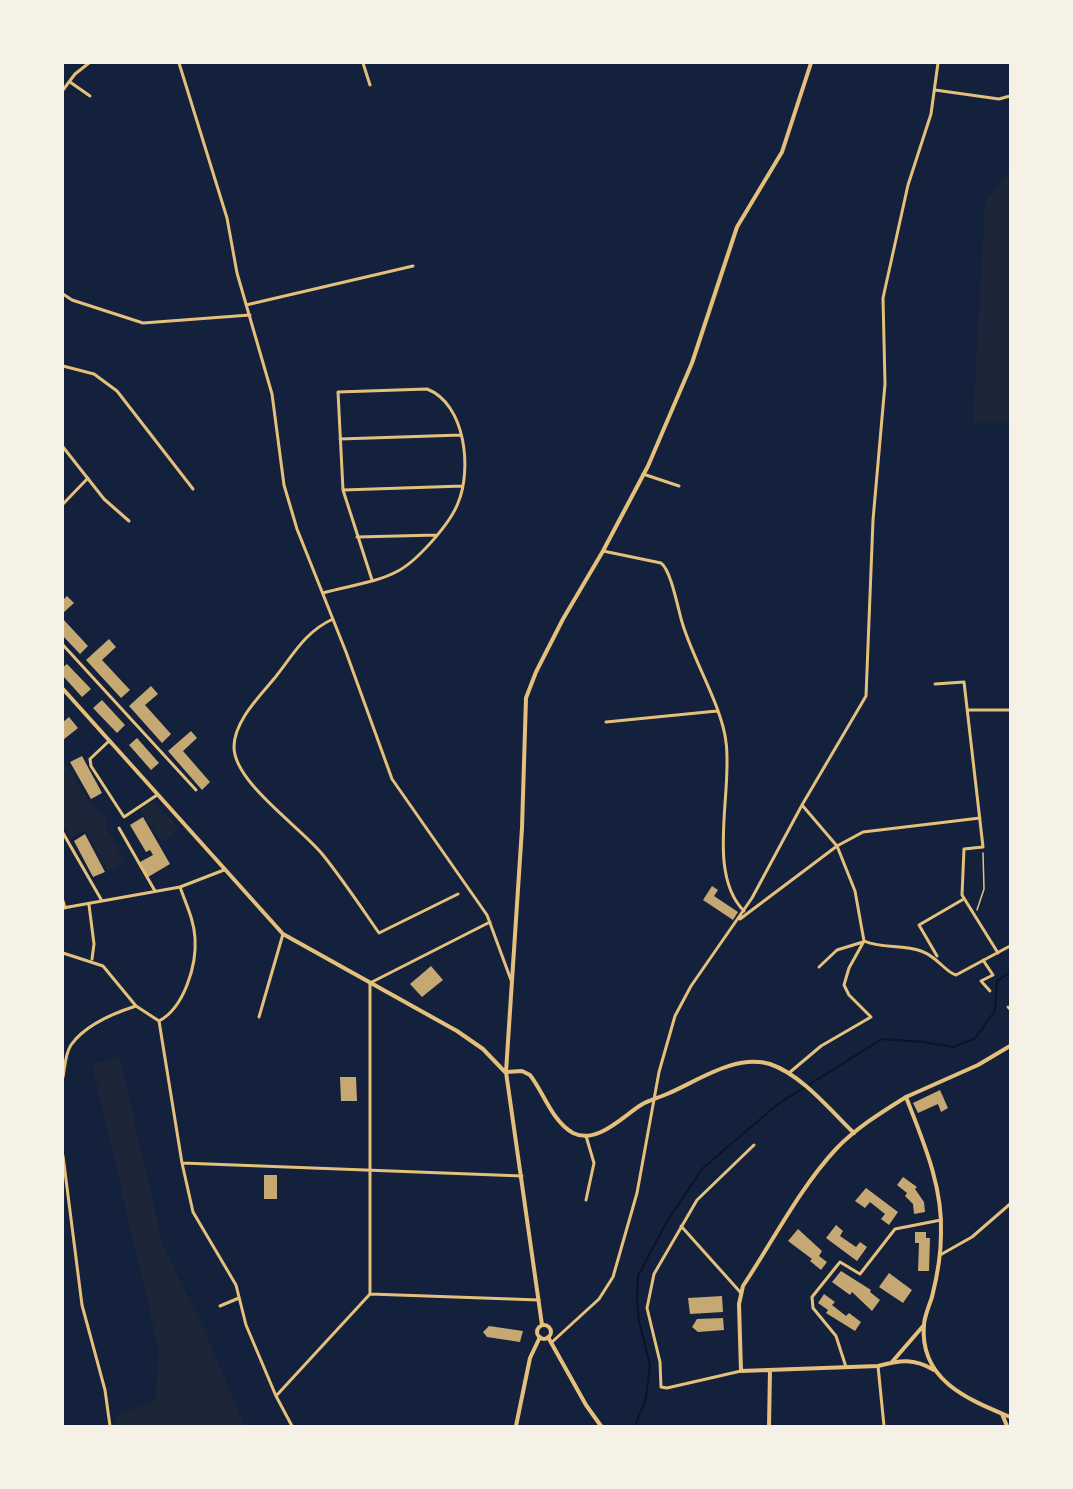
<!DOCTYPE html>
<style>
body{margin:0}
#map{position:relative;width:1073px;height:1489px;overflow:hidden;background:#14213d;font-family:Roboto,sans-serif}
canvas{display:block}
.frame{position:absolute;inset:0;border:64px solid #f6f1e7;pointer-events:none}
</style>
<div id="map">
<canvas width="1073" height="1489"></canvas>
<div class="frame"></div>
</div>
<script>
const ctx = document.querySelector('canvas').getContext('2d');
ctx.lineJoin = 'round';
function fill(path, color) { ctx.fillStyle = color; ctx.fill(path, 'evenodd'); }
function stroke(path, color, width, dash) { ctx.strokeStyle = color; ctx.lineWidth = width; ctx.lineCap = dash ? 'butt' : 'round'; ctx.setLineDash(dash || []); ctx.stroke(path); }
const green = new Path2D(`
 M1010,170V423H973L985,202Z
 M63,759L89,802L108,819L106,827L125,862L108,871L85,830L71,837L63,825Z
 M151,799L180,829L161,842L140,808Z
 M120,1058L163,1246L206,1334L245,1426H117L115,1416L155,1401L159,1351L92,1064Z`);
const stream = new Path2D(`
 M635,1426L646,1398L650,1365L639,1321L637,1301L638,1276L667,1221L703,1168L778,1104L882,1039L924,1042L953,1047L974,1039L995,1011L997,981L1010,972`);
const building = new Path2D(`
 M67,596L74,603L63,613V600Z
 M63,619L88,646L80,654L63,636Z
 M109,639L116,647L102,660L130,690L121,698L86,660Z
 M67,664L91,689L82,697L63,676V667Z
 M151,686L158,694L145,705L171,734L162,743L129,706Z
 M102,700L125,725L117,733L93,708Z
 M69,717L78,728L63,740V722Z
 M191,731L197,738L183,751L210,782L202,790L168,751Z
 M137,738L159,763L151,770L129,745Z
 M82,756L102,793L91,799L70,762Z
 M143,817L170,864L148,877L140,862L153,855L150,850L146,852L130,825Z
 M85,834L105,872L93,877L74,841Z
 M712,886L718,890L714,896L738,912L733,920L703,900Z
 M431,966L443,980L422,997L410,984Z
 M340,1077H356L357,1101H341Z
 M940,1090L948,1108L941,1112L938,1104L918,1113L913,1103Z
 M264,1175H277V1199H264Z
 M903,1177L917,1187L915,1189L924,1202L925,1212L914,1214L913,1204L905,1196L907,1193L897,1185Z
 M866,1188L898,1212L889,1225L881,1219L885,1214L870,1202L865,1208L855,1201Z
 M836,1225L843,1231L840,1236L856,1247L860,1242L867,1247L857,1261L826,1238Z
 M798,1229L822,1251L819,1256L827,1262L821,1270L810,1261L812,1259L788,1241Z
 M915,1232H926V1238H930L929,1271H918L919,1243H915Z
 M841,1271L871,1290L870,1292L880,1300L872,1311L852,1292L850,1295L832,1282Z
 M889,1273L912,1290L903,1303L879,1287Z
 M824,1294L835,1302L832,1305L846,1316L849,1313L861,1322L855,1331L826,1313L828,1310L818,1303Z
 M722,1296L723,1312L690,1314L688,1298Z
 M723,1318L724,1330L698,1332L692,1327L697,1319Z
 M489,1326L523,1331L520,1342L487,1337L483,1332Z`);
const path = new Path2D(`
 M977,910L984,889L983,853`);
const minor = new Path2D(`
 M179,63L227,218L237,273L272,394L284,485L297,529L346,652L392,779L487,915L511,980
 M363,63L370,85
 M70,82L90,96
 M63,90L75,74L89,63
 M935,90L999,99L1010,96
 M63,294L72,300L143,323L250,315
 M246,305L413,266
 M63,366L94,374L117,391L193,489
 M340,439L461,435
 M63,447L104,499L129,521
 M643,474L679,486
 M343,490L463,486
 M63,504L88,478
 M357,537L437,535
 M603,551L661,563C671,570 678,609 682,622C693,660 722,706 726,742C733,791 706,873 744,911
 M323,593C347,586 376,583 398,571C417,561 450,524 458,503C472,470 466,404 427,389L338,392L343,490L372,580
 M333,619C304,632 292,657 273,680C258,698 234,722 234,747C234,783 302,828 323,855C343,880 361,907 379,933L458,894
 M63,645L196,790
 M935,684L964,682L983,847L964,849L962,895L998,953
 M967,710H1010
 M606,722L717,711
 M109,741L90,759L91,766L124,817L157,795
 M119,828L155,891
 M63,833L102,901
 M63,901L65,908
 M89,905L94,944L92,959
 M63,908L180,887L224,870
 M740,919L837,846L802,805
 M864,941L855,891L837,846L863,832L980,818
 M864,941C881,949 903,944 921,951C938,957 945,972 956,975L1010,946
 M63,953L103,966L136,1006L159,1021
 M937,956L919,925L962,900
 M983,960L993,975L981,981L990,991
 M819,967L837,950L863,942
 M1008,1007L1010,1009
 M259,1017L283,934
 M159,1021L182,1163L193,1212L236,1285L246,1325L276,1396L292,1426
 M159,1021C184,1008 197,965 195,938C194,920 186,904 180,887
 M789,1073L821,1046L871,1017L849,995L844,985L849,968L864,941
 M63,1077C65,1067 65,1054 71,1045C85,1025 114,1013 136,1006
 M63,1156L82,1305L105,1390L110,1426
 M182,1163L522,1176
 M586,1200L594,1163L586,1136
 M681,1226L741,1293
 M940,1255L972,1237L1010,1204
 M370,1294V983L490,922
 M370,1294L539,1300
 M220,1306L239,1298
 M552,1342L599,1299L613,1277L637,1193L659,1072L675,1016L691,986L752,898L802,805L866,696L873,520L885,384L883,298L908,185L931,114L938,63
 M878,1366L884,1426
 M846,1367L836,1336L813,1308L812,1297L840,1262L860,1274L895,1229L941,1220
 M741,1371L667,1388L661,1387L660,1362L647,1308L654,1274L697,1200L754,1145
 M276,1396L370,1294`);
const tertiary = new Path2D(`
 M506,1072L522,1071L530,1075C544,1093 552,1121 573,1133C597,1145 623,1116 641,1105C649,1100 658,1098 667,1094C698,1081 734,1054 770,1064C802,1075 830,1110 854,1133
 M906,1097C882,1112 856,1128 836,1149C799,1189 773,1241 743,1286L739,1304L741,1371L878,1366C900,1360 914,1358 934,1370
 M892,1362L924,1325
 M516,1426L530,1358L540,1337
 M769,1426L770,1370`);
const secondary = new Path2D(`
 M63,689L283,934L457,1031L483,1049L505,1072
 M1010,1046L978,1065L906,1097C923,1141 943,1186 941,1234C941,1255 937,1277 932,1297C929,1306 925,1315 924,1324C919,1380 967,1399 1010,1417
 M542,1325L506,1072L522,828L526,698L536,672L563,619L603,551L648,466L692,363L737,227L782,152L811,63
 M537 1332a7 7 0 1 1 14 0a7 7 0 1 1-14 0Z
 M548,1337L586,1405L601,1426
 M1002,1414L1007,1426`);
fill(green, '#1d2539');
stroke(stream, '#0b132b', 2);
fill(building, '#c6a872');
stroke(path, '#e5c07b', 1.5);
stroke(minor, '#e5c07b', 3);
stroke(tertiary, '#e5c07b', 4);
stroke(secondary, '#e5c07b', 4);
</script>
